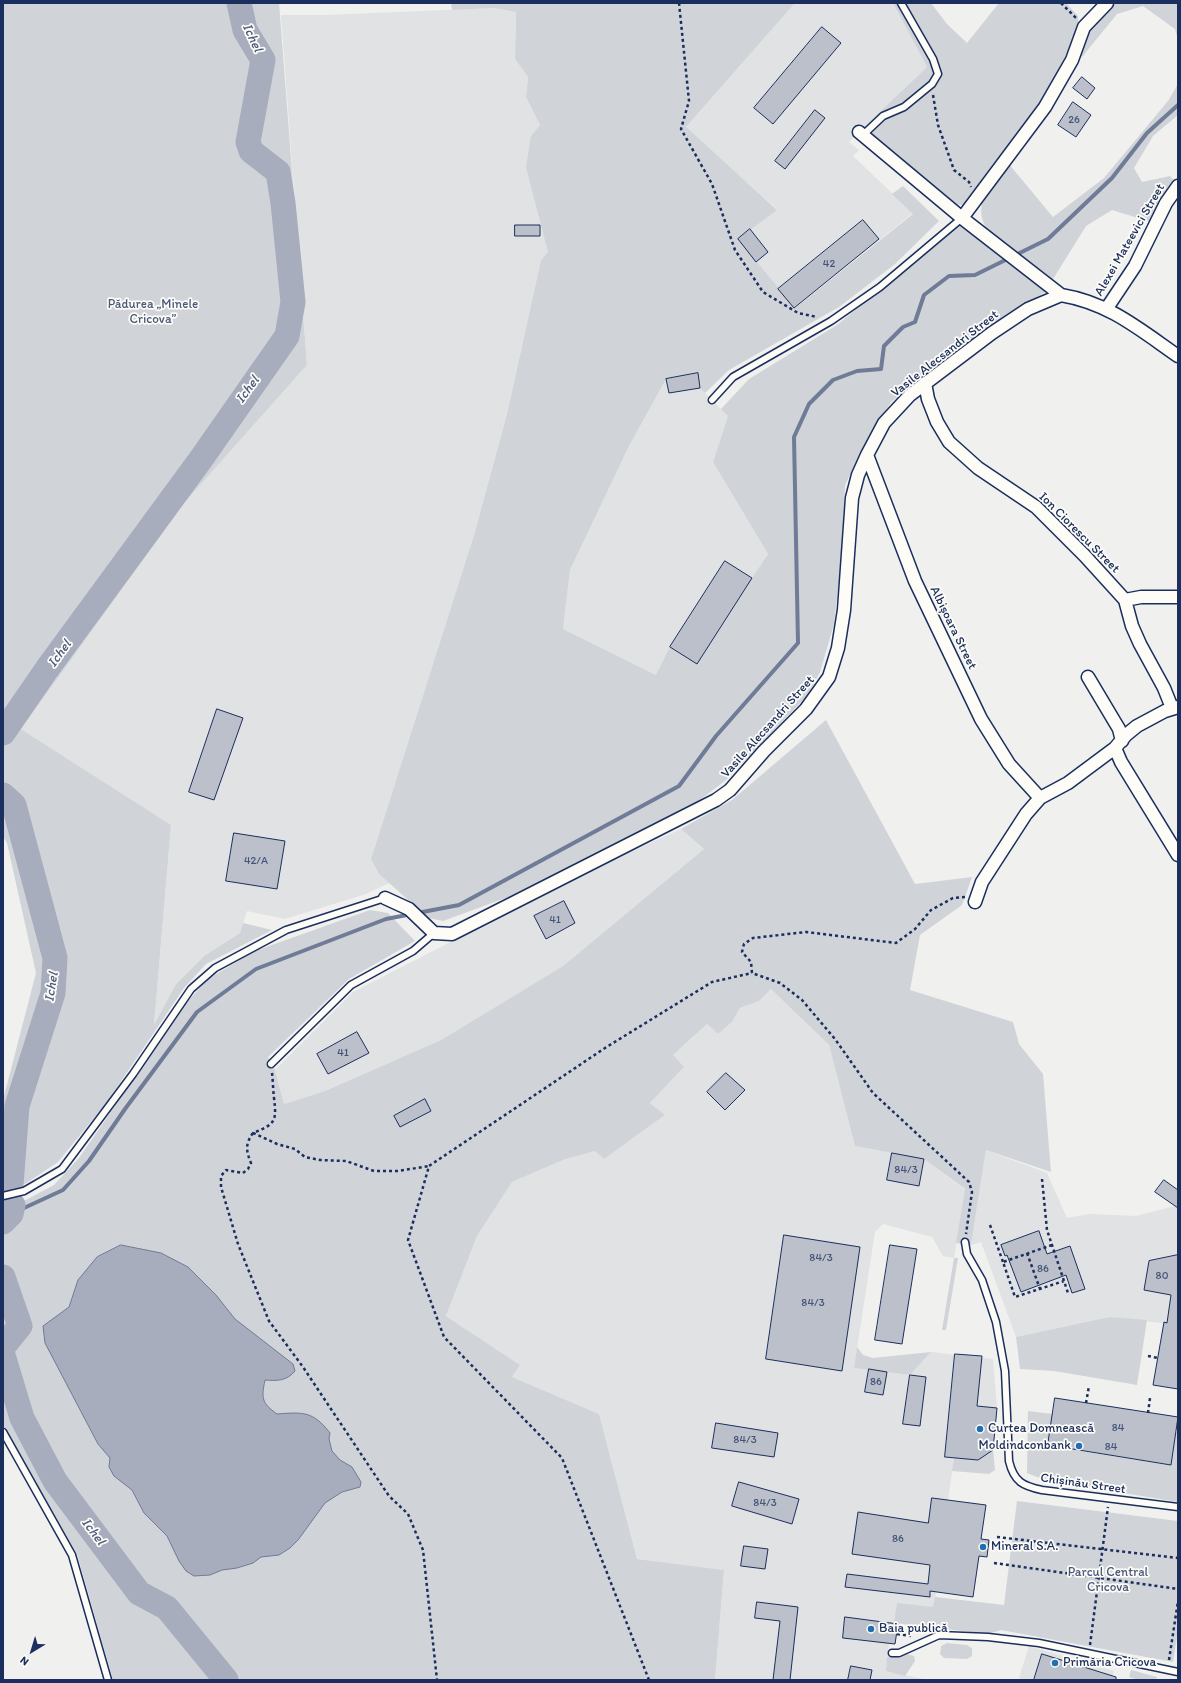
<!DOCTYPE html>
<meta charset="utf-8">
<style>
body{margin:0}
#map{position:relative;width:1181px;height:1683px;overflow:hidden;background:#f0f0ee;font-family:Itim,sans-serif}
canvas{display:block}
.frame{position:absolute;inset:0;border:4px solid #1b2f5e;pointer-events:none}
.north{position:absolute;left:12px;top:1631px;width:40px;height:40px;-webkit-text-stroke:3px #fdfcf7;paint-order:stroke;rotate:218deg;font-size:11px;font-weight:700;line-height:16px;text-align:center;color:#1b2f5e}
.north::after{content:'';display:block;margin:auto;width:14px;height:18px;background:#1b2f5e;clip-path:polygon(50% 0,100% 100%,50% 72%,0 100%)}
</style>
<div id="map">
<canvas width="1181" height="1683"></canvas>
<div class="frame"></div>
<div class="north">N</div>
</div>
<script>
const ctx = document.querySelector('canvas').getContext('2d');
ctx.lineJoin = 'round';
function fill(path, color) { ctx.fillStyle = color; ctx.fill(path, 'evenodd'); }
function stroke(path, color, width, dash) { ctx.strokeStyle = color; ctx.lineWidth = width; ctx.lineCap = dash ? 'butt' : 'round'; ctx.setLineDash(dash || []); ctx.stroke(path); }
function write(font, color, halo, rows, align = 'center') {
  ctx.font = font + ' Itim,sans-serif'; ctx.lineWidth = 3.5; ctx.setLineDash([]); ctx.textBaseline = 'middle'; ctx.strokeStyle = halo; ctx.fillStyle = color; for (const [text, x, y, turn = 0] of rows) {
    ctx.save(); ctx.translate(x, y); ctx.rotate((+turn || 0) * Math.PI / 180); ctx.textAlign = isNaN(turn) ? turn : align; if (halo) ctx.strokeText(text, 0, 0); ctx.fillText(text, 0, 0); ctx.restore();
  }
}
const built = new Path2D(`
 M795,3H893L927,67L849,142L859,150L853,156L913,213L794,308L738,239L777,209L685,128Z
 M494,8L516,12L515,59L528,77L526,97L540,125L531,136L548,252L541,260L507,414L474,535L371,859L379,874L389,883L366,894L285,919L247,911L240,933L204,956L176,984L154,1026L171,825L21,729L185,502L307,365L281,15H326Z
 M698,373L700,388L728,416L713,462L768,554L752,578L656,675L563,629L570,570L629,446L666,379Z
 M681,829L704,849L563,966L441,1040L325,1091L284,1104L275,1070L353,992L595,868Z
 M771,989L829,1045L855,1146L924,1159L965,1190L954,1258L943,1256L932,1237L883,1224L875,1232L854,1368L910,1375L931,1352L993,1359L997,1408L993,1450L978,1460L954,1458L948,1500L986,1505L981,1539L989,1540L987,1557L979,1556L936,1592L934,1607L894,1623H898L895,1644H889L886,1671L928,1680H715L724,1570L637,1559L599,1414L512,1377L520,1365L446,1316L477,1236L512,1182L563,1160L595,1151L604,1159L665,1115L650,1103L684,1067L672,1056L707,1024L718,1034L732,1022L740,1008L759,1001Z
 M986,1150L1047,1173L1067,1218L1089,1214L1136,1216L1175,1206L1178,1203V1325L1109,1317L1016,1337L981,1242L971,1245Z
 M1029,1646L1114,1671L1111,1680H1025L1019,1678Z`);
const green = new Path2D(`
 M3,3H279L307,365L185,502L21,729L171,825L154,1025L176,984L204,956L240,933L243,923L272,930L206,964L184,988L107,1102L58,1162L25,1184L3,1187V1100L36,973L7,843L3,836Z
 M451,3H795L686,127L777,210L738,239L795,308L913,214L892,194L903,186L939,221L895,264L839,307L729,370L705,393L700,388L697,373L666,379L629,446L570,570L563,629L656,675L670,647L752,578L768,554L713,462L728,416L721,409L749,379L837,325L960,224L1046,291L892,401L871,432L845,485L842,554L834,624L820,672L807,696L726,780L692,806L508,897L443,921L429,918L389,883L379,874L371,859L474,535L507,414L541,260L548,252L526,167L531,136L540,125L526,97L528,77L515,59L516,12L494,8L452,10Z
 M893,3H931L947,24L967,43L999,3H1066L1078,16V29L1043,103L966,206L956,204L864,127L927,67Z
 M1112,3H1178V40L1175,29L1143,6L1117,14L1082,57L1079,54L1089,30Z
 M1178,84V115L1153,136L1134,168L1142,182L1170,176L1174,181L1151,222L1112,210L1086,226L1053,279L986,228C972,202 992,183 1008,163L1053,217L1104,178L1168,101Z
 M826,720L915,884L972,877L962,905L920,935L910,990L1013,1022L1019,1044L1043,1074L1051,1172L986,1150L971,1245L956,1243L965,1189L924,1159L855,1146L829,1045L771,989L759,1001L740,1008L732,1022L718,1034L707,1024L673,1055L684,1067L650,1103L665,1115L604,1159L595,1151L563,1160L512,1182L477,1236L446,1316L520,1365L512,1377L599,1414L637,1559L724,1570L715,1680H113L77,1554L3,1425V1207L22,1202L54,1185L79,1158L186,1003L208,979L255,951L370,910L388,913L415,941L349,979L268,1057L275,1070L284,1104L325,1091L441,1040L563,966L704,849L681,829L732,800Z
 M954,1258H958L946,1330H942Z
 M1109,1317L1147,1320L1137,1385L1054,1371L1020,1369L1016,1337Z
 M857,1347L863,1355L873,1358L931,1352L910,1375L854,1368Z
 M1028,1411L1053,1414L1049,1446L1170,1465L1176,1432H1178V1502L1045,1480L1027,1473Z
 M993,1450L995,1470L989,1474L952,1471L954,1458L978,1460Z
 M1017,1501L1178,1521V1631L1173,1662L1001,1630L988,1634L894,1623L897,1603L933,1607L935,1597L1004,1605Z
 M947,1643L967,1645L972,1648V1656L967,1659L944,1658L940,1654L941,1646Z
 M906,1654L914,1656L915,1661L905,1676L886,1671L887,1657Z
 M1131,1670L1157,1677L1156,1680H1139L1129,1677Z`);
const water = new Path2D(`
 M121,1245L161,1253L188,1267L216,1295L235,1319L293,1364L295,1371C287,1381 277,1381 265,1380C261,1399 262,1403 277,1414C303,1412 313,1411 330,1433L329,1439L332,1451L340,1460L352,1467L361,1482L360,1487L342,1492L325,1503L298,1540L290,1548L279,1555L261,1557L253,1563L237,1568L222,1570L210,1575L194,1576L186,1571L179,1561L167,1536L144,1513L132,1490L114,1476L109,1467L110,1458L98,1444L45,1343L43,1326L69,1307L78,1280L97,1257Z`);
const stream = new Path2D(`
 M11,1214L63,1190L89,1161L125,1109L197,1012L256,969L386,919L459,905L679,786L716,736L798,643L794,437L809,404L833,380L857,371L881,369L884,346L903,327L915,322L924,295L949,276L975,275L1048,239L1112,178L1147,133L1178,105`);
const river = new Path2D(`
 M3,733L47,669L201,459L287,336L293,302L283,203L278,172L251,151L248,142L263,60L245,30L239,3
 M3,795L14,805L55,958L53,993L17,1106L11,1185
 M3,1222L11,1214L13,1205
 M3,1277L20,1326L3,1347
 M3,1355L22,1418L55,1481L139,1593L167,1608L226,1680`);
const building = new Path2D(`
 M822,27L841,43L773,124L754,108Z
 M1082,77L1095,88L1087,99L1073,88Z
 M1073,102L1091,115L1076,137L1058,125Z
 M815,110L825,118L785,169L775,161Z
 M863,220L879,239L794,308L778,289Z
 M515,225H540V236H515Z
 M750,229L768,252L756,262L738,239Z
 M698,373L700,388L669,393L666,379Z
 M725,561L752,578L697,664L670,647Z
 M217,709L243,718L214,800L189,792Z
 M234,833L285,841L277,889L226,881Z
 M564,901L575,923L546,939L534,916Z
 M357,1032L369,1053L328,1074L317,1054Z
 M726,1073L745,1090L725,1110L707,1092Z
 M425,1099L431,1111L400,1127L394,1116Z
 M892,1153L924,1159L919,1186L887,1180Z
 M1164,1180L1178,1190V1208L1155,1192Z
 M1039,1231L1047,1254L1070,1246L1085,1289L1072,1293L1066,1275L1021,1292L1007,1255L1005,1256L1001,1245Z
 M784,1235L860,1247L842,1371L766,1359Z
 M890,1245L917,1249L902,1344L875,1340Z
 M1178,1255V1389L1153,1385L1164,1322L1167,1323L1171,1295L1144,1290L1149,1261Z
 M955,1354L982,1356L977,1406L997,1408L993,1450L978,1460L945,1457Z
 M869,1369L887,1372L883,1395L865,1392Z
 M910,1375L926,1377L920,1426L903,1424Z
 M1055,1398L1178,1417L1171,1465L1048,1445Z
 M716,1423L778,1433L774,1457L712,1448Z
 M739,1482L799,1499L792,1524L732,1506Z
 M932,1498L986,1505L981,1539L989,1540L987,1557L979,1556L973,1597L930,1591V1597L845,1587L847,1574L928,1584L930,1565L852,1554L858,1512L928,1523Z
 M744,1546L768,1549L765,1569L741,1566Z
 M757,1602L798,1607L790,1680H773L780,1621L755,1618Z
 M845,1617L898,1624L895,1644L843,1638Z
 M1042,1654L1116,1677V1680H1034Z
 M851,1666L872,1670L870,1680H848Z`);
const path = new Path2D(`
 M679,3L689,101L681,129L712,184L735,250L763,292L798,313L817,317
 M1061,3L1076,18
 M933,95L938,125L954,170L969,182L971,187
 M965,897L953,898L931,910L915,929L896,943L806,932L753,938L744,944L742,952L751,962L752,973L780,983L802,1000L835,1039L873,1093L969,1182L972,1192L966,1234
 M272,1073C273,1081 273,1090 274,1098C277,1122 275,1124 253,1133L277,1144L295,1149L305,1157L320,1160L346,1161L374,1171H398L429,1166
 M253,1133C245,1144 246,1151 251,1163L248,1169L243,1173L226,1170L221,1176V1187L238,1244L269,1321L303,1367L389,1496L408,1514L423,1550L437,1680
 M1042,1179L1047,1230L1068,1293
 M990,1225L1003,1262
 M1052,1245L1003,1262L1015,1297L1064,1281
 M1027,1253L1040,1289
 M1148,1356L1158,1358
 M1086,1403L1089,1386
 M1148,1413L1150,1398
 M997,1537L1178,1558
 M994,1563L1178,1589
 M897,1634L911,1636
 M1090,1645L1108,1507
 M1169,1660L1178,1601
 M649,1680L562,1458L444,1337L408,1240L429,1166L605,1048L712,982L752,973`);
const lane = new Path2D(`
 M863,135L883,116L904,107L932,84L938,74L933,59L901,3
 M712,400L733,377L831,321L880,287L962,218
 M271,1064L351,985L413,951L434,933
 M3,1196L24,1191L62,1169L133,1074L191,989L215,968L286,930L385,898
 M965,1242L967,1254L982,1280L996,1322L1005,1371L1009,1461C1014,1482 1023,1486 1042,1490L1178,1507
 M3,1432L72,1555L108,1680
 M892,1653H899L939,1635L988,1637L1039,1643L1178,1672`);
const street = new Path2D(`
 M859,132L962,218L1061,295C1109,303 1139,329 1178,356
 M962,218L1045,107L1072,60L1084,27L1107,3
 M1107,308L1135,266L1166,203L1178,186
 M925,383L928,399L937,422L949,442L978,468L1036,507L1085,556L1125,600L1132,626L1140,644L1164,688L1172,708
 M867,455L915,581L981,719L1009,764L1040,798
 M1125,600L1141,597H1178
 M1088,677L1119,729L1122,741
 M1115,748L1121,762L1178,855
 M385,898L409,909L434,933L452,934L716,800L730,790L764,751L806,709L829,677L838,648L844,610L852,498L858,475L867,455L884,423L910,395L992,333L1028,309L1061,295
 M975,902L982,882L1026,814L1040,798L1068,783L1115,748L1126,735L1137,726L1165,711L1178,707`);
const markers = [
 [980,1429,4,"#1f6fb2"],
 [1079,1446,4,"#1f6fb2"],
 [983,1547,4,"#1f6fb2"],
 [871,1629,4,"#1f6fb2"],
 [1055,1663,4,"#1f6fb2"]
];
const numberNames = [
 ["26",1074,120],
 ["42",829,264],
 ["42/A",256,861],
 ["41",555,920],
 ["41",343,1053],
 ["84/3",906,1170],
 ["84/3",821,1258],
 ["86",1043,1269],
 ["80",1162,1276],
 ["84/3",813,1303],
 ["86",876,1382],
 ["84",1118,1428],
 ["84/3",745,1440],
 ["84",1111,1447],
 ["84/3",765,1503],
 ["86",898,1539]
];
const streetNames = [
 ["Alexei Mateevici Street",1130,240,-60],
 ["Vasile Alecsandri Street",945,354,-38],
 ["Ion Ciorescu Street",1079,533,45],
 ["Albișoara Street",953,628,64],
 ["Vasile Alecsandri Street",768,727,-48],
 ["Chișinău Street",1083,1484,8]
];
const parkNames = [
 ["Pădurea „Minele",153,305],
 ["Cricova”",153,320],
 ["Parcul Central",1108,1573],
 ["Cricova",1108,1588]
];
const poiNames = [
 ["Curtea Domnească",988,1429],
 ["Moldindconbank",1071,1446,"right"],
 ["Mineral S.A.",991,1547],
 ["Baia publică",879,1629],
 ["Primăria Cricova",1063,1663]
];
const waterNames = [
 ["Ichel",252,38,65],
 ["Ichel",248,390,-54],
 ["Ichel",60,654,-54],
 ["Ichel",52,987,-81],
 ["Ichel",93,1532,53]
];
fill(built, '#e0e2e3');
fill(green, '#d0d3d8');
fill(water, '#a7adbd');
stroke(water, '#6f7b97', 1);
stroke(stream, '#6f7b97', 4);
stroke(river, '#a7adbd', 25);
fill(building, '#bbc0ca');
stroke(building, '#1b2f5e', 1);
stroke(lane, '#1b2f5e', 9);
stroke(street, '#1b2f5e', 15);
stroke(path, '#1b2f5e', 2.5, [3, 3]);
stroke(lane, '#fdfcf7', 6);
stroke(street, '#fdfcf7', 12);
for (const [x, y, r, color] of markers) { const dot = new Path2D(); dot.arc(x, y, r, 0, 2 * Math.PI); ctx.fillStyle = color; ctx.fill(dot); stroke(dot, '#fdfcf7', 1.5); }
write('11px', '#435379', null, numberNames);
write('13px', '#1b2f5e', '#fdfcf7', streetNames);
write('13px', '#48587c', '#fdfcf7', parkNames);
write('13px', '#1b2f5e', '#fdfcf7', poiNames, 'left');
write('italic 14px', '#4c5b7f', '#fdfcf7', waterNames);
</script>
